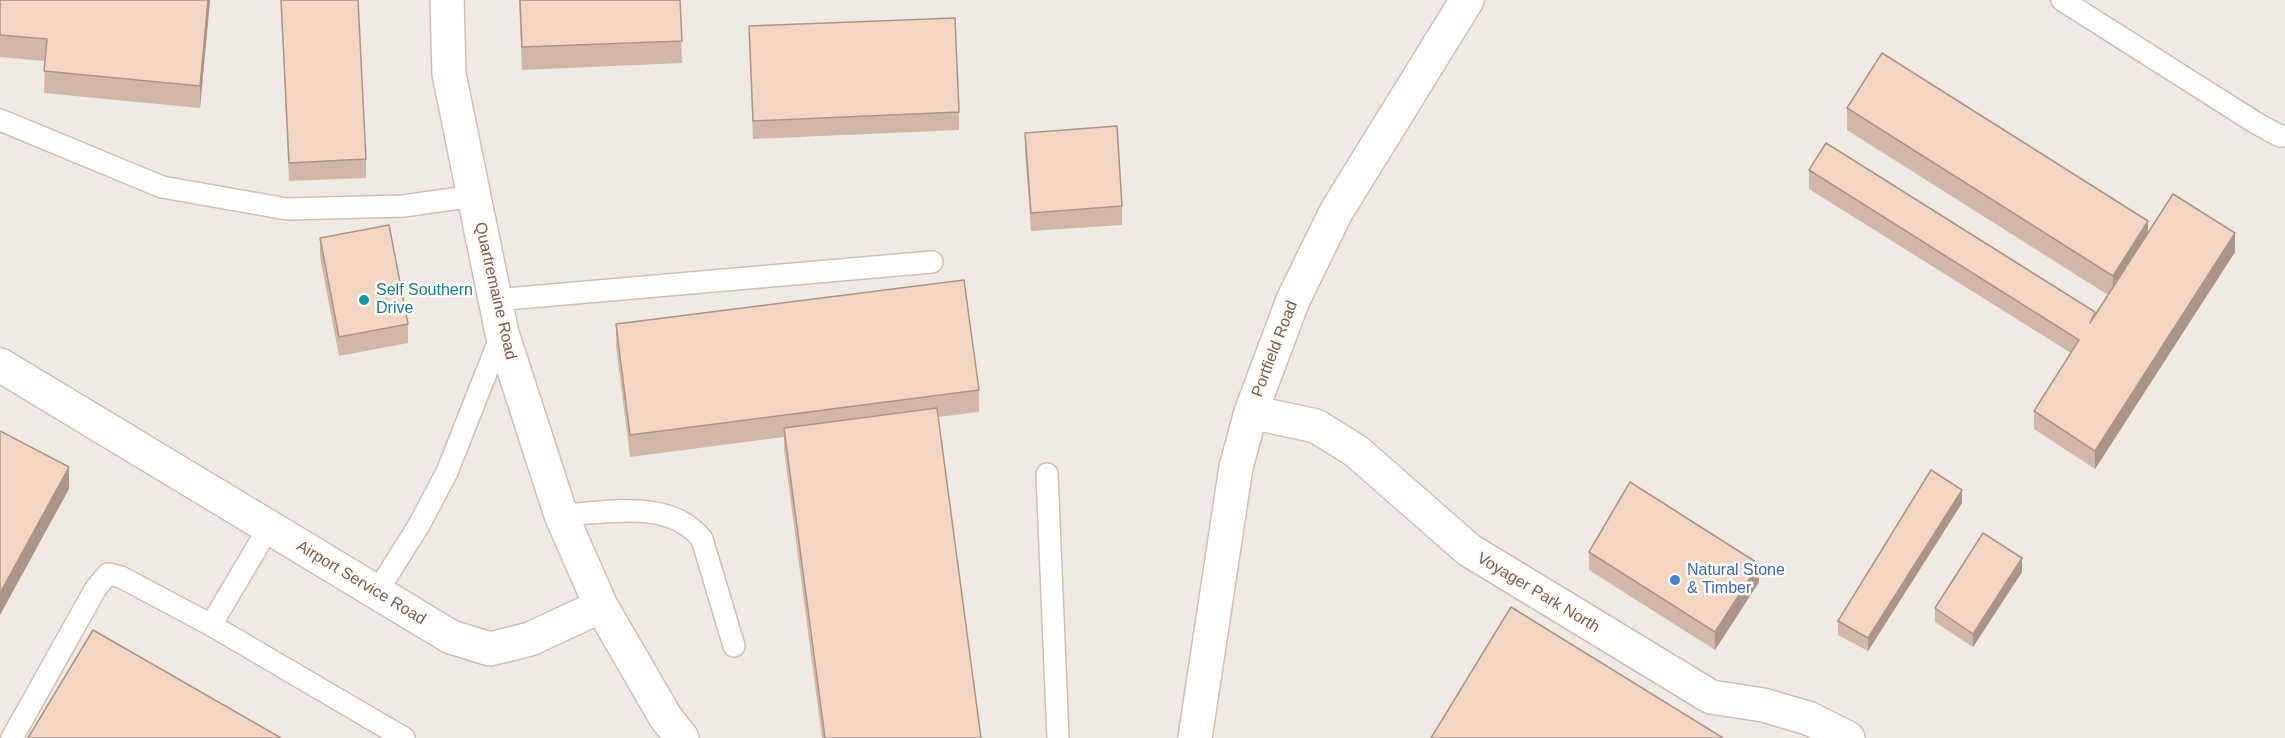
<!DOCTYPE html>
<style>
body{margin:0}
canvas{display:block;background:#fdf6ec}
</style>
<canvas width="2285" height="738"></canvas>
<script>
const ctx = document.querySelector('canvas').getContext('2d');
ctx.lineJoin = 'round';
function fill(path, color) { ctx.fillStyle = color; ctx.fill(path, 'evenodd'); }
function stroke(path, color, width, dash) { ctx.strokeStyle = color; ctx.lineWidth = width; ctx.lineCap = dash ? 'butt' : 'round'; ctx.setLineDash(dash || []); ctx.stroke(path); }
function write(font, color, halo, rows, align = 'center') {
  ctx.font = font + ' Helvetica,sans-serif'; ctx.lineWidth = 5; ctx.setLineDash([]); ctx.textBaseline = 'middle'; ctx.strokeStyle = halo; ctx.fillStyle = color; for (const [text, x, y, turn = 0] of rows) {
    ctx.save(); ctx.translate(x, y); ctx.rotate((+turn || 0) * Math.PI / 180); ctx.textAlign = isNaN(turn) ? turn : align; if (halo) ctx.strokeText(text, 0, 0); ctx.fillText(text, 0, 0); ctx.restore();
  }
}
const industrial = new Path2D(`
 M0,0H2285V738H0Z`);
const lane = new Path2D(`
 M2062,0L2256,123L2280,136H2285
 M0,120L162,187L287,209L403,206L474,196
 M495,300L932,262
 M1047,474L1058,738
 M561,515C608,513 669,498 702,539L734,646
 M377,592L419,525L447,472L502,333
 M211,625L269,527
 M12,738L96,588L108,574L121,577L211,625L404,738`);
const street = new Path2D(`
 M447,0L449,74L502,333L561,515L601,606L666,718L682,738
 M0,365L451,637L490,649L530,639L601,606
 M1251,412L1316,426L1356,451L1469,550L1711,697L1763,705L1808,718L1848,738
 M1195,738L1236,467L1251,412L1293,300L1336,212L1467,0`);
const wall = new Path2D(`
 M0,0H210L200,108L44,93L45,61L0,57Z
 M281,0H358L366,159V178L289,181Z
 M519,0H680L682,63L522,70Z
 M749,26L959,112V130L753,139Z
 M1847,108L2148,233L2235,252L2095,469L2034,429V411L2071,353L1809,189V170L2095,315L2108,295L1847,130Z
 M1025,133L1122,206V225L1031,231L1025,151Z
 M320,238L408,324V343L339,356L320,257Z
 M616,324L979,390V412L938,417L981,738H822L784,450V437L630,457L616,346Z
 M1962,503L1868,651L1838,635V621Z
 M1589,552L1759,582L1715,650L1589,570Z
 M2022,572L1973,647L1935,622V608Z`);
const shadedWall = new Path2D(`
 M208,0H210L200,108V86Z
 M2148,221V243L2113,298V276Z
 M2235,233V252L2095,469V451Z
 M69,467V489L0,615V593Z
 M1962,490V503L1868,651V638Z
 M2022,558V572L1973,647V634Z
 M1759,564V582L1715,650V632Z`);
const building = new Path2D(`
 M0,0H208L200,86L44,71L47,39L0,35Z
 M281,0H358L366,159L289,163Z
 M520,0H680L682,41L522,47Z
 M955,18L959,112L753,121L749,26Z
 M1882,53L2148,221L2113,276L1847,108Z
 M1117,126L1122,206L1031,213L1025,133Z
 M1826,143L2095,312L2090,323L2173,194L2235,233L2095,451L2034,411L2079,340L1809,170Z
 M389,225L408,324L339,337L320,238Z
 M964,280L979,390L630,435L616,324Z
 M937,408L981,738H825L784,428Z
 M0,431L69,467L0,593Z
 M1931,470L1962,490L1868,638L1838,621Z
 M1630,482L1759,564L1715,632L1589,552Z
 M1983,533L2022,558L1973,634L1935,608Z
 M1511,607L1723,738H1431Z
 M93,630L281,738H28Z`);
const markers = [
 [364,300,6,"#0f9aa8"],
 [1675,580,6,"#3f7fe0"]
];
const cultureNames = [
 ["Self Southern",376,291],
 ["Drive",376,309]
];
const streetNames = [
 ["Quartremaine Road",495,291,77],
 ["Portfield Road",1275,349,-69],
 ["Airport Service Road",361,583,31],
 ["Voyager Park North",1538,593,31]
];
const shopNames = [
 ["Natural Stone",1687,571],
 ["& Timber",1687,589]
];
fill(industrial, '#efe9e4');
stroke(lane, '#d1beb0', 24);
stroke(street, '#d1beb0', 36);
stroke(lane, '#fff', 21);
stroke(street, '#fff', 33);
fill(wall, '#d1b7a8');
fill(shadedWall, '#aa9588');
fill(building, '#f3d5c3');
stroke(building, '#aa9588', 1.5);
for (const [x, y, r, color] of markers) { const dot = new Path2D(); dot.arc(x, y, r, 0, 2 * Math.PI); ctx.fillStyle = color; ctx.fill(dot); stroke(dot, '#fffaf3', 2); }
write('16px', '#0d838f', '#fffaf3', cultureNames, 'left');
write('16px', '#7a5c4d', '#fffaf3', streetNames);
write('16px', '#366cbe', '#fffaf3', shopNames, 'left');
</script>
